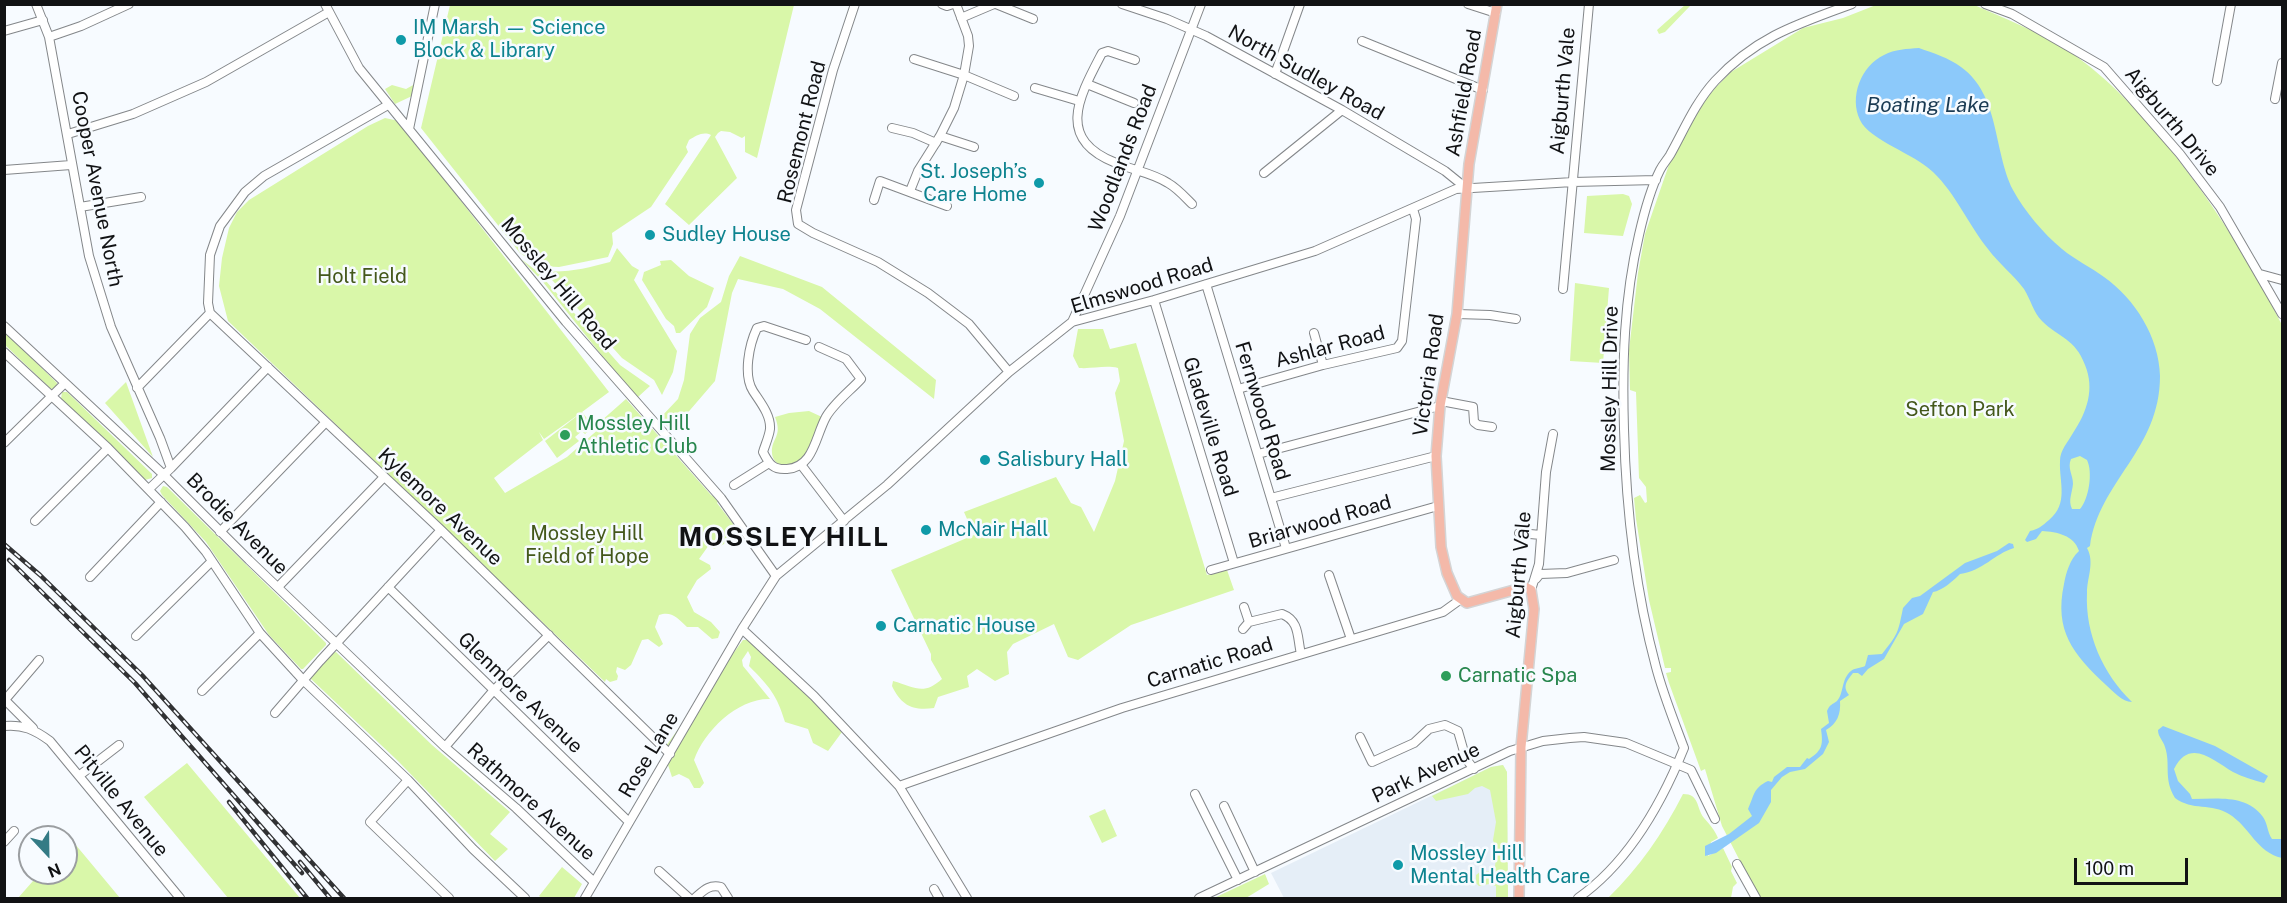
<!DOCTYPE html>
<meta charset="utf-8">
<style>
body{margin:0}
#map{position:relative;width:2287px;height:903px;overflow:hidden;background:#f7fbff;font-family:"Public Sans",sans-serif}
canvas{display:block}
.frame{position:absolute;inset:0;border:6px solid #111214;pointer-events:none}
.north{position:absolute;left:18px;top:825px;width:60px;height:60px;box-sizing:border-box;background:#f7fbff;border:2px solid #9b9ea1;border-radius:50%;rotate:158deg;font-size:16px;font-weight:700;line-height:24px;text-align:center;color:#111214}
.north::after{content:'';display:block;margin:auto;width:21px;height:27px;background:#347b85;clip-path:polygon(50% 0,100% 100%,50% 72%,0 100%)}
.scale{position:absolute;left:2074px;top:858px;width:114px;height:27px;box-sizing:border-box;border:3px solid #111214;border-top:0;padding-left:8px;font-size:18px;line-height:21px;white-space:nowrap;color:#111214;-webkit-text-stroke:4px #f7fbff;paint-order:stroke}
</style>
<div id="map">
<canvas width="2287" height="903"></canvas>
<div class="frame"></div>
<div class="north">N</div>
<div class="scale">100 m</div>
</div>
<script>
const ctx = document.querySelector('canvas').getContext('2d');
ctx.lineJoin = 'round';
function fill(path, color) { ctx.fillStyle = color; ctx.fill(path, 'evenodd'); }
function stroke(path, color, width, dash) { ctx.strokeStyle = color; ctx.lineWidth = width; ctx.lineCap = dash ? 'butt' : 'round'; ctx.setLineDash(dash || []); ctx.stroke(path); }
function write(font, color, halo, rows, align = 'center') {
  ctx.font = font + ' "Public Sans",sans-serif'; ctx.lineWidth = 5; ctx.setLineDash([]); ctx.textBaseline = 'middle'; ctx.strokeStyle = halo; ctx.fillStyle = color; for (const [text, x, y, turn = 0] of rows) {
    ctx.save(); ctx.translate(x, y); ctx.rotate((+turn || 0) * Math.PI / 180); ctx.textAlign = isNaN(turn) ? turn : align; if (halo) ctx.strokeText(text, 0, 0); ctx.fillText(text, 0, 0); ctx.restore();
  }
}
const built = new Path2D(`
 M1503,765L1507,772L1508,898H1284L1271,873L1491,767Z`);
const green = new Path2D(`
 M1972,4C2004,18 2037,31 2067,50C2151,105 2238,235 2282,325V898H1759L1722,826L1705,769L1701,771L1669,683L1666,673L1671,672V668H1665L1649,600L1636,519L1634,498L1640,495L1645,503L1647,502L1646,487L1639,478L1636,392L1630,390L1629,350L1638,273L1645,234L1673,153L1702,104L1716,87L1731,72L1803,28L1843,18L1876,5Z
 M450,5V4L794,5L757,158L745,152V136L742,138L730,132L721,131L718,133L715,137L737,178L689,225L665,204L711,135C703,131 696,136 689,140L686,147L688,152L651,207L612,233L613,244L608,257L559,267L539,266L520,253L421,128Z
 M1685,5H1691L1665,32L1659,34L1657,30Z
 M415,84L412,96L395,104L385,89L392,85L406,89Z
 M385,118L399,121L609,392L582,412L594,427L585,434L582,431L575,437L579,441L557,458L545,441L582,412L544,439L539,432L543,440L494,478L505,493L567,457L601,427V421L626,399L711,495L719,500L717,503L734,525L724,544L714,549L709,545L699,559L710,565L711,569L697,580L687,597L694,612L711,622L720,632L718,638L712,639L698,627H687C677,618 672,611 659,615L655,627L663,644L659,647L648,639L642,640L631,665L625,670L617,667L616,672L618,676L617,680L610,682L606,679L605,682L228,321L219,286L222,258L229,228L237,212L249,200L368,126Z
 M1623,194L1629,196L1632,204L1623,236L1584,233L1587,196Z
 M617,248L632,266L639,270L634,280L677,351L673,372L662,395L654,380L622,358L544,271C567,273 588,268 610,262Z
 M740,256L822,287L936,380L934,399L820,309L783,289L738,279L732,293L715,381L672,431L662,421V416L678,399L684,380L690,334L700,318L721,302L729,276Z
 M521,259L538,272L620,365L650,386L638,397L627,387L543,282Z
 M671,260L689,276L714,288L707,307L680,333H676L674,326L666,319L642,280L644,272L661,265L660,261Z
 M1575,283L1609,288L1603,363L1570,361Z
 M1078,329H1103L1110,349L1136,343L1207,575L1227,570L1234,590L1131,625L1078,660L1068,657L1054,624L1013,644L1007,652L1009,674L995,681L977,669L967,676L969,687L938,697L934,708C912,711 901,705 892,686L893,681C915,687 923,696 942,679L931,660V654L891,570L974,535L964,512L1056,477L1071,503L1081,507L1094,532L1115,481L1124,441L1115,393L1120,381L1118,368C1105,365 1093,369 1079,368L1073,356Z
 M4,331L57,383V387L51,389L5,345Z
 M126,382L153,457L105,403Z
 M62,392H67L152,474V478L145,480L61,399Z
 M809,411L822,417C815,432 803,476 780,465C776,463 772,458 772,453C771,438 783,437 775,417L789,413Z
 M163,486L167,487L326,643V645L303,669H301L269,635L206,542L162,495L160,491Z
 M745,635L832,719L842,732L828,751L813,743L808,729L785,722C777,695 769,686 749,666L751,657L748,651L742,660L743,666L770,699C738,698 704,731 694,760L704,783L700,788H694L689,779L679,774L672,777L663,750L743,640H746Z
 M336,652L432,745L510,812L490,834L508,849L495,861L398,761L311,679V676L332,653Z
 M187,763L300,898H228L144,797Z
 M1503,765L1507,772L1508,898H1496V886L1489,884L1479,886L1476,883V875L1480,872L1491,871L1495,866L1497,852L1493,840L1496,822L1490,790L1482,786L1475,788L1468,794L1436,801L1432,796L1491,767Z
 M1683,794C1700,794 1696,808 1704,818C1710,825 1714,829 1718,838L1711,842L1708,856L1723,848L1732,867L1731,871L1737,883L1733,887L1731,898H1608C1639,868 1663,833 1683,794Z
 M1105,809L1117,836L1102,843L1089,816Z
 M70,838L120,898H18L40,873H66V843Z
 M562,867L582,884L574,898H542L539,896Z
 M1265,874L1269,884L1246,898H1214Z`);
const water = new Path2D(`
 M1919,48C1933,53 1949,58 1961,67C2000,95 1993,150 2013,190C2025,212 2043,233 2062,249C2075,260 2091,267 2104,277C2135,299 2159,337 2160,376C2160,450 2099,481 2090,546L2087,548C2095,563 2087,577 2087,593C2085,634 2103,674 2132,702C2122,702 2113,691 2106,685C2073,654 2054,631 2064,584C2066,573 2070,559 2079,551C2074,535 2057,532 2042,531L2036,539L2027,542L2025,540L2030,531C2039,529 2042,526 2049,520C2069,503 2059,483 2060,461C2060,450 2068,442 2073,433C2087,412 2095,389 2085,365C2075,338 2059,338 2042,321C2033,312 2031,300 2024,289C2014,275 1999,264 1988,249C1968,224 1956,194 1933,172C1915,154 1869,140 1860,120C1849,97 1861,66 1884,55C1895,49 1907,49 1919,48ZM2080,456L2087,460C2093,472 2089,499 2080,509H2072C2068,500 2072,494 2073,484C2073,475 2067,468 2071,459Z
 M2009,543L2013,544L2014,548C1994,554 1983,571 1960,574C1954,580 1942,591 1933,592L1923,614L1904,624L1884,659L1868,669L1862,676L1858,673H1853C1847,681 1842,686 1849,695L1840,701C1841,714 1837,724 1826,730L1829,742L1823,754L1805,769L1790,772L1782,777L1771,790V802L1759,823L1716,853L1705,856V846L1729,834L1752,816L1748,809C1754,796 1753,788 1768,781L1772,782L1774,777L1787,767H1800L1807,758L1809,759C1823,750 1823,744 1821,729L1829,723L1827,711C1830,704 1832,705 1837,701C1844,694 1841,679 1851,671C1854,668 1861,668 1865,666L1868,655L1882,654C1898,634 1898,633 1903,608L1912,598L1920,596L1965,563L1997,551Z
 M2163,726L2215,746L2268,776L2264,783C2253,780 2243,777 2233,772C2214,761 2190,737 2174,769L2178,781L2190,794L2192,799C2217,799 2246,794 2263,817C2268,824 2267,832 2272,839H2282V858C2256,852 2250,827 2229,814C2212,803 2192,811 2175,798C2163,778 2171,765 2165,747C2163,740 2158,737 2158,730Z`);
const minor = new Path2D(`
 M36,4L49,37L89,256L111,327L160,438L171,468L149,489
 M325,4L359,68L566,322L721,498L776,576
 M855,4L833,70L796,210L798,224L813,233L878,262L928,293L969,324L1009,372
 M942,4L947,6L953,4
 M996,4L1033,19
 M1122,4L1167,19L1206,36L1342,110L1445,171L1466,188
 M1468,4L1496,13
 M1985,4L2012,14L2104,67L2180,154L2220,207L2282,314
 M961,18L994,4
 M4,31L43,20
 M49,37L81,26L129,4
 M1362,41L1483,90
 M914,59L964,75L1014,96
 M1135,60L1108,51L1102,53C1079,97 1055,139 1116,163C1132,170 1153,173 1168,183C1177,188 1185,197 1192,204
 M1275,74L1300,4
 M2217,81L2231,4
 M1087,84L1134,103
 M1035,88L1079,101
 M2275,99L2282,63
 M892,128L913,133L936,143
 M409,129L435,4
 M68,134L133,114L206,82L329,12
 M940,136L974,147
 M4,170L71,165
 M1264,173L1342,110
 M910,191L918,171L940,136L954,108L964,75L969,46L968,36L956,4
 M874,200L880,181L947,206
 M80,207L141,197
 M2260,274L2282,280
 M1206,284L1286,548
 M1563,289L1589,4
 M1154,300L1234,563
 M210,313L441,530L670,754
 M1457,314L1490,315L1516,319
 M1072,322L1120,216L1201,4
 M4,326L164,475L249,560L445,747L516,808L594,882
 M1314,333L1323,365
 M806,340L764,326L757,328C749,345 743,375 753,391C760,402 771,415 770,429C769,437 765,445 763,452C769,464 773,470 787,469C814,467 815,437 826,417C834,403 850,391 861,379L846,359L819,347
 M4,352L108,448L185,527L206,552L260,633L303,680L408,780L473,849L525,898
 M137,388L210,313L208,303L210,255L220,226L245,192L264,176L388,105
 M1238,389L1323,365L1397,348L1402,341L1416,219L1413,209
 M1441,401L1473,407L1474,422L1478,425L1492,427
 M4,443L65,383
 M1258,454L1440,406
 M802,466L844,521
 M171,468L268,367
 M734,485L769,463
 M1271,498L1436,456
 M35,521L108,448
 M220,532L326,422
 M1519,533L1541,535
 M1211,570L1438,506
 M1329,575L1351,639
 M90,577L161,502
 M1536,579L1540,574L1567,573L1614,560
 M278,587L384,477
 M388,587L629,822
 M1531,590L1539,564L1546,472L1553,434
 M1249,622L1282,614C1300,621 1297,637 1301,654
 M742,629L814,696L899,786L967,898
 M1243,629L1249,622L1244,607
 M136,636L212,561
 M202,691L260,633
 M4,701L39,660
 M4,703L6,701L33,728
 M275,713L320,661L441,530
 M4,726C23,724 35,730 50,741L180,898
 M1360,737L1372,762L1414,743L1429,729L1445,725L1458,731L1466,759L1474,769
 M445,747L493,691L549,635
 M80,775L119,745
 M408,780L370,822L449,898
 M899,786L1122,708L1443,612L1461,599
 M1195,794L1238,880
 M1224,806L1255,872
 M4,842L14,831
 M1737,864L1756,898
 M659,871L689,898
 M934,889L939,898
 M585,898L742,629L776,576L887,485L1009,372L1072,322L1154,300L1315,251L1456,189L1573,182L1656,180
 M695,898C703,891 709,884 721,887L728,898
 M1199,898L1510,751L1543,741L1570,738L1584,737L1626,743L1691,770L1715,819
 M1578,898C1628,863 1661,805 1684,748C1674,721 1663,694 1656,667C1635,589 1626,509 1624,429C1622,363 1624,299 1639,235C1644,213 1650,190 1660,170C1663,164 1667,160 1670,155C1684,130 1695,103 1715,81C1756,37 1797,24 1852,4`);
const major = new Path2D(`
 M1497,4L1469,164L1457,314L1440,406L1436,456L1441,547L1447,573L1457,596L1467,603L1525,587L1531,590L1534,609L1521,747L1519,898`);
const rail = new Path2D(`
 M4,544L40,575L142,675L344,898
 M9,560L135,683L302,873
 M229,802L307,898
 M300,862L330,898`);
const markers = [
 [401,40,6,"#0f9aa8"],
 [1039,183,6,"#0f9aa8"],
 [650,235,6,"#0f9aa8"],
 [565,435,6,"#2e9e5b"],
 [985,460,6,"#0f9aa8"],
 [926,530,6,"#0f9aa8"],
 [881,626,6,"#0f9aa8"],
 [1446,676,6,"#2e9e5b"],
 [1398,865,6,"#0f9aa8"]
];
const cultureNames = [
 ["IM Marsh — Science",413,28],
 ["Block & Library",413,51],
 ["St. Joseph’s",1027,172,"right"],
 ["Care Home",1027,195,"right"],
 ["Sudley House",662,235],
 ["Salisbury Hall",997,460],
 ["McNair Hall",938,530],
 ["Carnatic House",893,626],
 ["Mossley Hill",1410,854],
 ["Mental Health Care",1410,877]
];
const streetNames = [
 ["North Sudley Road",1306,73,29],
 ["Aigburth Vale",1563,91,-85],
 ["Ashfield Road",1464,93,-80],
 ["Aigburth Drive",2172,122,50],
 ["Rosemont Road",802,132,-76],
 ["Woodlands Road",1123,158,-69],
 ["Cooper Avenue North",97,189,79],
 ["Mossley Hill Road",558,284,50],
 ["Elmswood Road",1142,286,-17],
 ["Ashlar Road",1330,347,-15],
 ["Victoria Road",1429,375,-82],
 ["Mossley Hill Drive",1610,389,-89],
 ["Fernwood Road",1262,411,73],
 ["Gladeville Road",1210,427,73],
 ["Kylemore Avenue",440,507,43],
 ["Briarwood Road",1320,522,-16],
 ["Brodie Avenue",237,524,45],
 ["Aigburth Vale",1519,575,-85],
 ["Carnatic Road",1210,663,-17],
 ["Glenmore Avenue",520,693,44],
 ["Rose Lane",649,755,-59],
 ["Park Avenue",1426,773,-25],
 ["Pitville Avenue",121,801,51],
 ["Rathmore Avenue",531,802,42]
];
const parkNames = [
 ["Holt Field",362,277],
 ["Sefton Park",1960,410],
 ["Mossley Hill",587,534],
 ["Field of Hope",587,557]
];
const leisureNames = [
 ["Mossley Hill",577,424],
 ["Athletic Club",577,447],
 ["Carnatic Spa",1458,676]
];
const waterNames = [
 ["Boating Lake",1928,106]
];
const districtNames = [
 ["MOSSLEY HILL",784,538]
];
fill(built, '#e5eef7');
fill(green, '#d9f7a9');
fill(water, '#8cc9fa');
stroke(minor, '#84878a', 10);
stroke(major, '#d4d4d5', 12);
stroke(minor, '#fff', 8);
stroke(major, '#f4b9a9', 9);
stroke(rail, '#313234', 4.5);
stroke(rail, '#f7fbff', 2, [7]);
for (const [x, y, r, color] of markers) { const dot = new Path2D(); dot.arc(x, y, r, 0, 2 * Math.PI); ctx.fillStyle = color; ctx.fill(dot); stroke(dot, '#f7fbff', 2); }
write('20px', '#0d838f', '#f7fbff', cultureNames, 'left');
write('20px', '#111214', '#f7fbff', streetNames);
write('20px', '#44581b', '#f7fbff', parkNames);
write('20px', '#27864d', '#f7fbff', leisureNames, 'left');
write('italic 21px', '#1a3b54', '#f7fbff', waterNames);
ctx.letterSpacing = '1.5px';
write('bold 26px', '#111214', '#f7fbff', districtNames);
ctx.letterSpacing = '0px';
</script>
